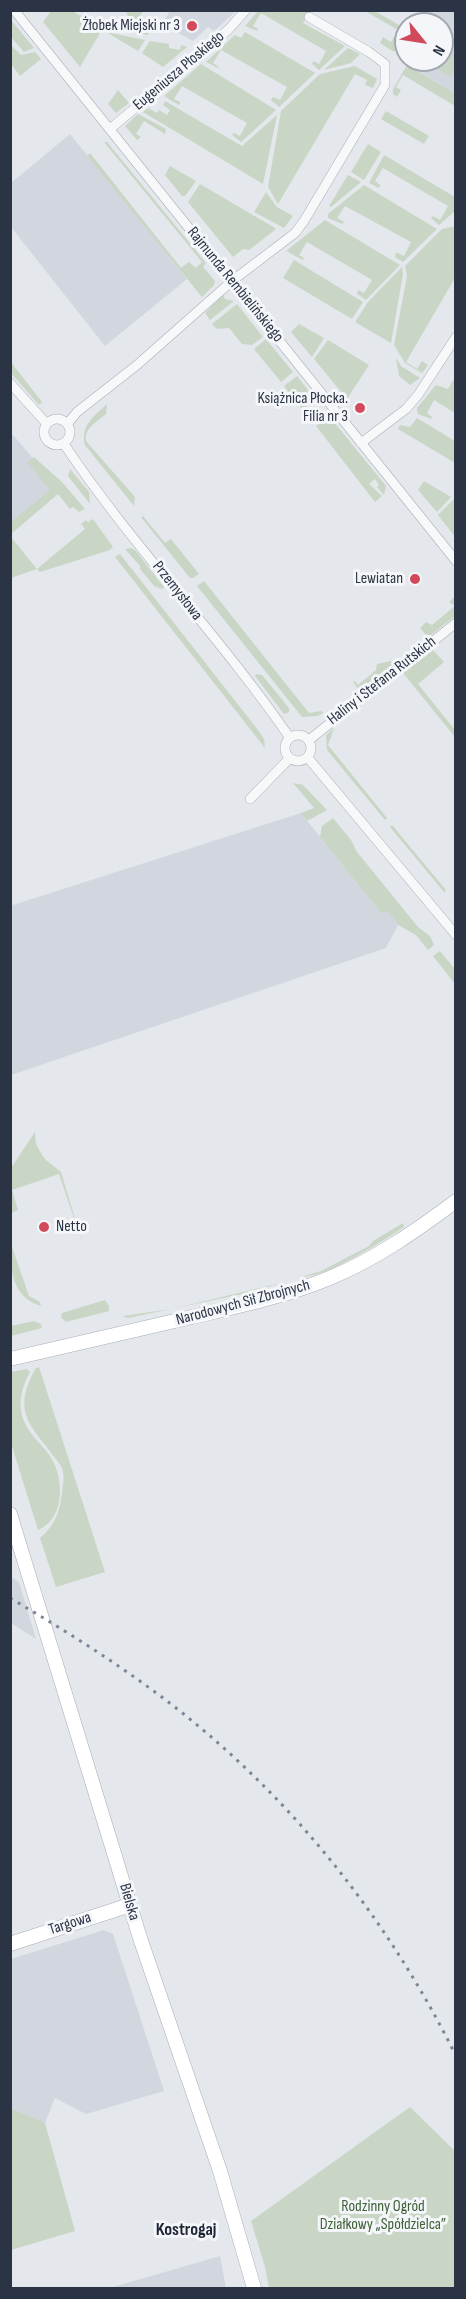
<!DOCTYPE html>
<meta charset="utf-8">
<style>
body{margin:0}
#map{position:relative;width:466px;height:2299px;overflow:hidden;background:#e4e7ec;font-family:"Sofia Sans Condensed",sans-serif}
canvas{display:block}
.frame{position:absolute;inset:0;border:12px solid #2b3445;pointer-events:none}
.north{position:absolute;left:394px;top:12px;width:60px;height:60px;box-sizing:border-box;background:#f4f6f9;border:2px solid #a4a8b1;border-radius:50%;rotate:120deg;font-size:16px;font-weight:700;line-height:24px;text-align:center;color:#2b3445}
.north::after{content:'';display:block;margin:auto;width:21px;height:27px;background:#d1495b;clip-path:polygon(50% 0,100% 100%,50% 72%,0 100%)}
</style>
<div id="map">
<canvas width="466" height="2299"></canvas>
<div class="frame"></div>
<div class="north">N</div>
</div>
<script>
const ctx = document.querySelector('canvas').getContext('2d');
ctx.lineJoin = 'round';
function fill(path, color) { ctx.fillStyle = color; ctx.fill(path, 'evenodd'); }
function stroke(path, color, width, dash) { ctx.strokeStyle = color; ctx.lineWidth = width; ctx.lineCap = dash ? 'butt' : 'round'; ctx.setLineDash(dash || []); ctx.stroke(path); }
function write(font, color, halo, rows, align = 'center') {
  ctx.font = font + ' "Sofia Sans Condensed",sans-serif'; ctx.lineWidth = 6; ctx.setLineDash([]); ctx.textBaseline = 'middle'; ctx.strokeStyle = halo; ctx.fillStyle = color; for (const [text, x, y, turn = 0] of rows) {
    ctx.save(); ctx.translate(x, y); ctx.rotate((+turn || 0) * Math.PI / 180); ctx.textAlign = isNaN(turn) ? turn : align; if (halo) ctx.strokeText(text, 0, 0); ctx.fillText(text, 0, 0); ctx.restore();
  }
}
const built = new Path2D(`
 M170,11H236L214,31L208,27L193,41L162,24Z
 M426,11H455V93L405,63L407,60H442V24H418Z
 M70,134L187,279L105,346L11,227V183Z
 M11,435L14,436L58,488L11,528Z
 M301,813L381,913L389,911L398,925L386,948L11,1075L10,906Z
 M11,1577L19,1582L36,1639L11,1623Z
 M104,1930L113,1934L164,2091L86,2114L55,2098L45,2123L11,2108V1959Z
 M220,2256L226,2288H110Z`);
const green = new Path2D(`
 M51,11H72L103,28L80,67L43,22Z
 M126,11H143L135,24L147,31L152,23L153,24L148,35L134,33Z
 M258,11H310L303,23L345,46L319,70L312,64L314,61L319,64L326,51L261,13L253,26L258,29L257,31L245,26Z
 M365,11H375L406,29L394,52L380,43L383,37L391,42L398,30Z
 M11,20L34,48L24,52L11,37Z
 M106,32L145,40L138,51Z
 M245,32L315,73L279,107L271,100L273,97L280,100L287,87L221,50L213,63L219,67L218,68L206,62L235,35L241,38Z
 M150,41L169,44V48L180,50L181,45L187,47L163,67L142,53Z
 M10,44L21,55L35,52L41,59L20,76L11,64Z
 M442,46L455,54V69L451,77L422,60H442Z
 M348,48L360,54L351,63L324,70Z
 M201,64L276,110L241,142L232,135L234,133L240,136L247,123L182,86L174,99L180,102L179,105L164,96Z
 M407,65L455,93V106L403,75L396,87L401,90L397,97L393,94V89Z
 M355,66L377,79L373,88L365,85L367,80L355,74L278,204L268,187L281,111L320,74Z
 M118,90L129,103L116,113L108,104Z
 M165,101L242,146L277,115L263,184L143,112L148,108L157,113L159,110L167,115L170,110L163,105Z
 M386,111L429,136L424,144L381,119Z
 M138,114L166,129L165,134L144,121L136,134L141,137L137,140L125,126Z
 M104,142H107L206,263L203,267L215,281L214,285L202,297L87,156L90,153L181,268L189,262L196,268L202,262Z
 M368,144L381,152L364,180L351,172Z
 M384,155L455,197V211L439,225L431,218L433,216L440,220L448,206L383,168L375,181L380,185L379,188L369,183Z
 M170,166L196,181L185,196H182L165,175Z
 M348,175L361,182L331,207L329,206Z
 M200,184L275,228V230L249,250L243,249L233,257L188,202Z
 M364,185L437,229L403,262L395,257L396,252L404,256L411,242L345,206L337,218L344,222L342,224L328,218V214Z
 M266,192L277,207L293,216L284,228L254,212Z
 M325,220L400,265L366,300L357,294L358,290L364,293L372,280L307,242L299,255L304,258L303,260L286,251Z
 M455,226V278L406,362L417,369L422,361L428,365L422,373L405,363L394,345L407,276L405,266L442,229Z
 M294,260L363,302L352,319L283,278Z
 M402,267L403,274L391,343L355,322L368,302Z
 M223,295L225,299L234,301L210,320L205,313Z
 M237,304L263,337L252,345L242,344L229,328L217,329L212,324Z
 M299,324L324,338L312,357L291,332Z
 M266,339L293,372L281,382L254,349Z
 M328,340L369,365L347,399L314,359Z
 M396,358L401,366L420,378L410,385L399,376Z
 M10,361L42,402L39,405L11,373Z
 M297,376L315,399L303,410L284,386Z
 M453,380L455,381V413L434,400L427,413L432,417L431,419L418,414L417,408L436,385L448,389Z
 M107,404L106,414C97,422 84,428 86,441L135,497L134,506L85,445C80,426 94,416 107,404Z
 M329,416L386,486L384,495L377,487L379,485L375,479L369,484L382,496L375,502L316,426Z
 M417,418L455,441V463L398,429L400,425L410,427Z
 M34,457L62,482L85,509L79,512L73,507L70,509L58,494L11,534V522L50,490L27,462Z
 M70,469L89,492L90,504L68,476Z
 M424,481L451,497L437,512L418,490Z
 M454,499L456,500L455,537L438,515Z
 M143,516L165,543L171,539L199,574L193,578H190L141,517Z
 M93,519L113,547L110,550L40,572L37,569L11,578V537L37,569L85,529L81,524L86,520L88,522Z
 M131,548L135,550L164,587L162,589L154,586L140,569V566L125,549Z
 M120,554L258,730L264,739L265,748L115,557Z
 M204,581L309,713L321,711L323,713L317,716L302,717L197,586Z
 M455,596V616L431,635H426L420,628L426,622L432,625L455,606L449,602Z
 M433,650L444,662L418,684L455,730V737L403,673Z
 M391,661L395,662L394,665L363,690H359L354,683V680L358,685L376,670L377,664Z
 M256,674L262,675L289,708V712L284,714L255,676Z
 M334,728L328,745L387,818L385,820L327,750L326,735Z
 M293,783L303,785L327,810L307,821L301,813L314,808Z
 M333,818L351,840L357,852L418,927L430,936L434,945L428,950L416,935L398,925L389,912L381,913L320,837L322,826Z
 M392,825L446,890L444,892L390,827Z
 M440,951L455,969V984L433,956Z
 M35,1132L36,1144L42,1155L46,1160L61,1172L83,1245L59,1174L12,1190L18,1210L11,1213V1168Z
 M403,1223L404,1227C381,1242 327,1277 301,1277L321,1271L369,1246L373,1241Z
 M10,1241L29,1296L40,1302L41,1306C11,1297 10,1268 10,1241Z
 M285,1282L247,1293L128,1318L123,1316L171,1309Z
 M105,1300L109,1306V1311L66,1322L61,1317L62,1313Z
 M34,1321L41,1324L42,1328L11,1336V1326Z
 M39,1367L105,1572L56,1587L40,1538C58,1523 61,1506 63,1484C64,1478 64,1472 61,1466C36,1429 8,1416 36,1368Z
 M27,1369L30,1372C22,1387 17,1403 24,1421C30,1437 45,1446 53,1461C64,1483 64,1519 38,1530L11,1443V1372Z
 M410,2107L455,2151V2288H269L265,2267L251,2221Z
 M11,2108L45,2123L75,2231L11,2250Z`);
const street = new Path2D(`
 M14,10L456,561
 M110,129L228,30L246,10
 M10,383L47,424
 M44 432a13 13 0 1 1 26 0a13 13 0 1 1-26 0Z
 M68,423L77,412L137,365L232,281L295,233L304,221L385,85V64L369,52L309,17
 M361,443L406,409L418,395L456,337
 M64,444C132,546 220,636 290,738
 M285 748a13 13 0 1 1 26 0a13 13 0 1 1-26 0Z
 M309,740L456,623
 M308,758L456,935
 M250,799L289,759`);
const secondary = new Path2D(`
 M10,1359C71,1345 132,1331 192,1317C239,1306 287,1296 332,1277C377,1258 417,1230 456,1201
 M10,1514L140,1938L220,2171L254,2288
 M10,1944L130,1905`);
const rail = new Path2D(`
 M10,1598C56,1625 101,1653 144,1684C278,1780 383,1909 456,2056`);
const markers = [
 [192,26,6,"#d1495b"],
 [360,408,6,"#d1495b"],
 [415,579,6,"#d1495b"],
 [44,1227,6,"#d1495b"]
];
const poiNames = [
 ["Żłobek Miejski nr 3",180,26],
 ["Książnica Płocka.",348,399],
 ["Filia nr 3",348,417],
 ["Lewiatan",403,579],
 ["Netto",56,1227,"left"]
];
const streetNames = [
 ["Eugeniusza Płoskiego",179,71,-40],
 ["Rajmunda Rembielińskiego",235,285,51],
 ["Przemysłowa",177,591,52],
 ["Haliny i Stefana Rutskich",382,681,-38],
 ["Narodowych Sił Zbrojnych",243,1303,-15],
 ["Bielska",129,1902,74],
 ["Targowa",70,1924,-18]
];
const parkNames = [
 ["Rodzinny Ogród",383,2207],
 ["Działkowy „Spółdzielca”",383,2225]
];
const neighbourhoodNames = [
 ["Kostrogaj",186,2230]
];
fill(built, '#d2d6de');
fill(green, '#c9d6c5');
stroke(street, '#a9aeb7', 10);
stroke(secondary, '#a9aeb7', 15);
stroke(street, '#f7f8fa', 9);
stroke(secondary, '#fff', 14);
stroke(rail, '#7d8696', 3, [3, 6]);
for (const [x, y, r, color] of markers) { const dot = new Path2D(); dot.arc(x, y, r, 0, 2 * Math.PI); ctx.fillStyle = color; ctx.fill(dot); stroke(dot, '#f4f6f9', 2); }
write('16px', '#2b3445', '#f4f6f9', poiNames, 'right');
write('16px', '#2b3445', '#f4f6f9', streetNames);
write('16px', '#3f6138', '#f4f6f9', parkNames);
write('bold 18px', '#1d2536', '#f4f6f9', neighbourhoodNames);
</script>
